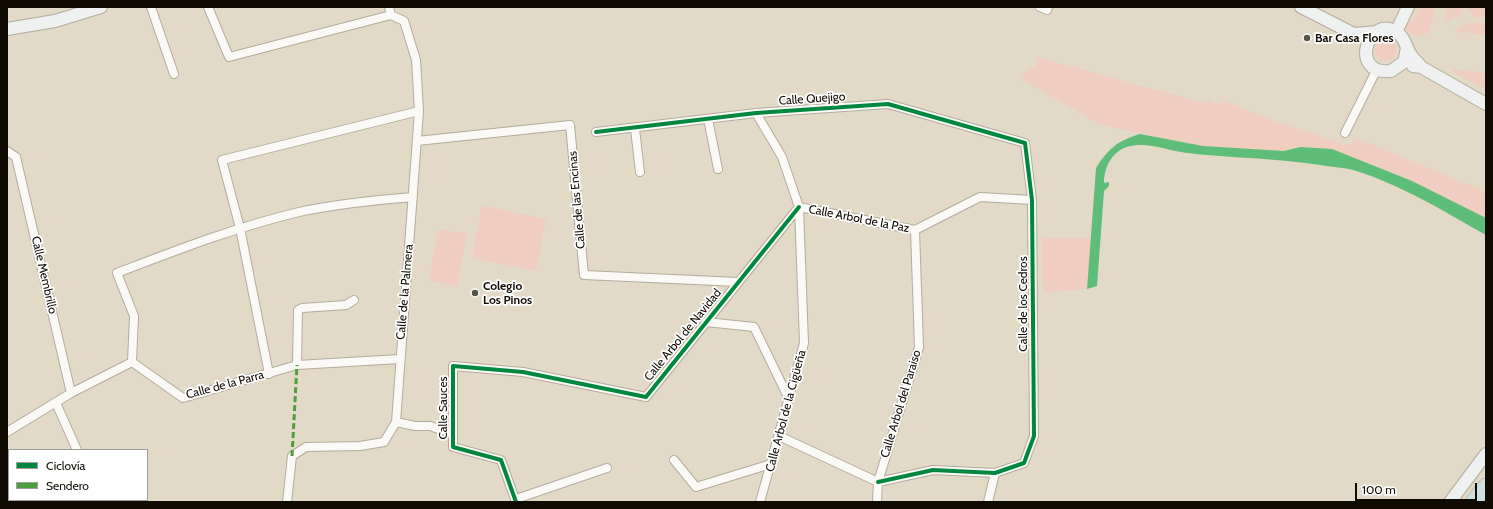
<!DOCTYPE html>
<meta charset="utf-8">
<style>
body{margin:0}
#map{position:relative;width:1493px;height:509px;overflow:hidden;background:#e2dac6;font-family:Cabin,sans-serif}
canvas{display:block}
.frame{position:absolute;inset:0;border:8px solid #100b02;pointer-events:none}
.legend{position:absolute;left:8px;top:449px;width:140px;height:52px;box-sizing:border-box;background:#fff;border:1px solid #9f9d9a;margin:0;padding:5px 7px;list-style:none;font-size:12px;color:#100b02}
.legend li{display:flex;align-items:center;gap:8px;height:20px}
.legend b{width:20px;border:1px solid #9f9d9a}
.scale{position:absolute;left:1355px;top:483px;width:122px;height:18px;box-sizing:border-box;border:2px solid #100b02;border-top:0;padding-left:5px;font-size:12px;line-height:14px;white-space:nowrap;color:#100b02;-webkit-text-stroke:3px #fff;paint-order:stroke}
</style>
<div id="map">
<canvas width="1493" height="509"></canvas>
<div class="frame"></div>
<ul class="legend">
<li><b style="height:5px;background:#00873e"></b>Ciclovía</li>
<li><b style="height:5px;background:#4d9f3d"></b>Sendero</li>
</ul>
<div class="scale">100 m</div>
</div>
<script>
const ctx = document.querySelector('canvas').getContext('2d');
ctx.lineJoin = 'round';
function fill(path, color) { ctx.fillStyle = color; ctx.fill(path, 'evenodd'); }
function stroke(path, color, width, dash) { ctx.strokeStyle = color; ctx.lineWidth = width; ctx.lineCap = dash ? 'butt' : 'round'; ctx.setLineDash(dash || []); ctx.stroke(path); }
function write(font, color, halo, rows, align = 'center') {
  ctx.font = font + ' Cabin,sans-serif'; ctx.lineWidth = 3.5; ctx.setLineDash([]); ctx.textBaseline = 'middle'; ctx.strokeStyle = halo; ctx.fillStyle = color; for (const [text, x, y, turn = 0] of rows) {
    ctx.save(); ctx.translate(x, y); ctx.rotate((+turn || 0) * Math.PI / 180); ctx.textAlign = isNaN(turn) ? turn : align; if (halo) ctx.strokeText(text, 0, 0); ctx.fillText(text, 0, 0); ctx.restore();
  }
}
const green = new Path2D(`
 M1420,7H1434C1433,13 1433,21 1431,27C1427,40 1412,37 1405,29L1407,19L1413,21Z
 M1446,7H1462L1463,13L1444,23Z
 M1467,7H1486V18L1474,17Z
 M1470,22L1486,24V35L1453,31Z
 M1375 50a11 11 0 1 1 22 0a11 11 0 1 1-22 0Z
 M1037,57L1127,82C1137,87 1146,87 1157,90C1173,94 1188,100 1205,103L1208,99L1220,105L1224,100L1258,115L1343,144L1350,145L1356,138L1486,192V218L1462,207L1300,147L1284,151L1203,146L1177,142L1101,125L1021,79L1030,66L1035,67Z
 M1452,69L1486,73V89L1454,73Z
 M482,205L546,219L536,271L472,258Z
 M438,229L467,234L457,286L429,281Z
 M1042,238H1092L1087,289L1043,293Z`);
const water = new Path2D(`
 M1140,134L1203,146L1284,151L1300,147L1332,149L1412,181L1486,218V235C1443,211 1400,184 1353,170C1342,167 1331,167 1320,165C1276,158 1231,158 1187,153C1167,151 1147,141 1127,147C1112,152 1104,167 1104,183L1109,182V186L1104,191L1097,286L1087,289L1096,168C1109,148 1117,141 1140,134Z`);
const street = new Path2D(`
 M151,7L174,74
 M208,7L229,57L391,15
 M1040,7L1047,10L1048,7
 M756,113L782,157L799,207L804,343L760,502
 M708,119L718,169
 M635,129L640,172
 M596,132L756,113L888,104L1025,143L1032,200L1034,436L1024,463L995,473L933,470L878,482
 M1345,133L1377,69
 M417,141L570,125L584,275L738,282
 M7,151L16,157
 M16,157L71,393
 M799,207L915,230L980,197L1032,200
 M706,322L754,327L789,399
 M132,362L134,316L117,273C177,250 236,227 299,212C336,204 375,200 413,197
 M297,365L298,310L302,308L346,305L354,300
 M269,374L240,228L222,160L419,111
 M56,403L77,450
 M396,422L415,426H430L453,434
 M7,432L71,393L132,362L183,398L297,365L400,359
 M779,436L878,482
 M674,460L696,487L771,464
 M516,499L607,468
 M99,500L100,502
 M287,502L292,456L306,447L360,446L384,442L396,422L419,111L416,60L404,21L391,15L389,7
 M516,502L501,460L453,447V366L523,372L646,397L799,207
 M877,502L878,482L919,347L915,230
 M988,502L995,473`);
const secondary = new Path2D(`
 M1301,7L1354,34L1377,32
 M7,29L55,21L101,7
 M1396,32L1408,7
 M1407,48L1404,62L1391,71C1347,76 1369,10 1399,34C1406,40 1406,48 1411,55C1414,60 1418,62 1421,67
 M1413,66L1421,67L1486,104
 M1450,502L1486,454`);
const highway = new Path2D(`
 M1473,502L1486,486`);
const quiet = new Path2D(`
 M292,456L297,365`);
const cycleway = new Path2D(`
 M596,132L756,113L888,104L1025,143L1032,200L1034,436L1024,463L995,473L933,470L878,482
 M516,502L501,460L453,447V366L523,372L646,397L799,207`);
const markers = [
 [1307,38,4,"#5a5347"],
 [475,293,4,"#5a5347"]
];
const poiNames = [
 ["Bar Casa Flores",1315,38],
 ["Colegio",483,286],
 ["Los Pinos",483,300]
];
const streetNames = [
 ["Calle Quejigo",812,99,-4],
 ["Calle de las Encinas",577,200,-95],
 ["Calle Arbol de la Paz",859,219,11],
 ["Calle Membrillo",44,275,77],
 ["Calle de la Palmera",405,292,-85],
 ["Calle de los Cedros",1023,304,-90],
 ["Calle Arbol de Navidad",683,335,-51],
 ["Calle de la Parra",225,385,-15],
 ["Calle Arbol del Paraiso",901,404,-73],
 ["Calle Sauces",443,408,-90],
 ["Calle Arbol de la Cigüeña",786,411,-75]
];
fill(green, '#f0cebf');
fill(water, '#5fbd7a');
stroke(street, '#b2ac9c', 10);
stroke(secondary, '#b2ac9c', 14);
stroke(highway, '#c0bcb3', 17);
stroke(street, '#fbf9f6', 8);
stroke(secondary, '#eef1ef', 12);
stroke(highway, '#cfdfdf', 15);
stroke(quiet, '#4d9f3d', 3, [6, 3]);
stroke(cycleway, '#00873e', 4);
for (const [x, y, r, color] of markers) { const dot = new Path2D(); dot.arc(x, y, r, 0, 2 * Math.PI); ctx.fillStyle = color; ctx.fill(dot); stroke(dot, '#fff', 1.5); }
write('bold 12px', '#100b02', '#fff', poiNames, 'left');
write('12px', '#100b02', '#fff', streetNames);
</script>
